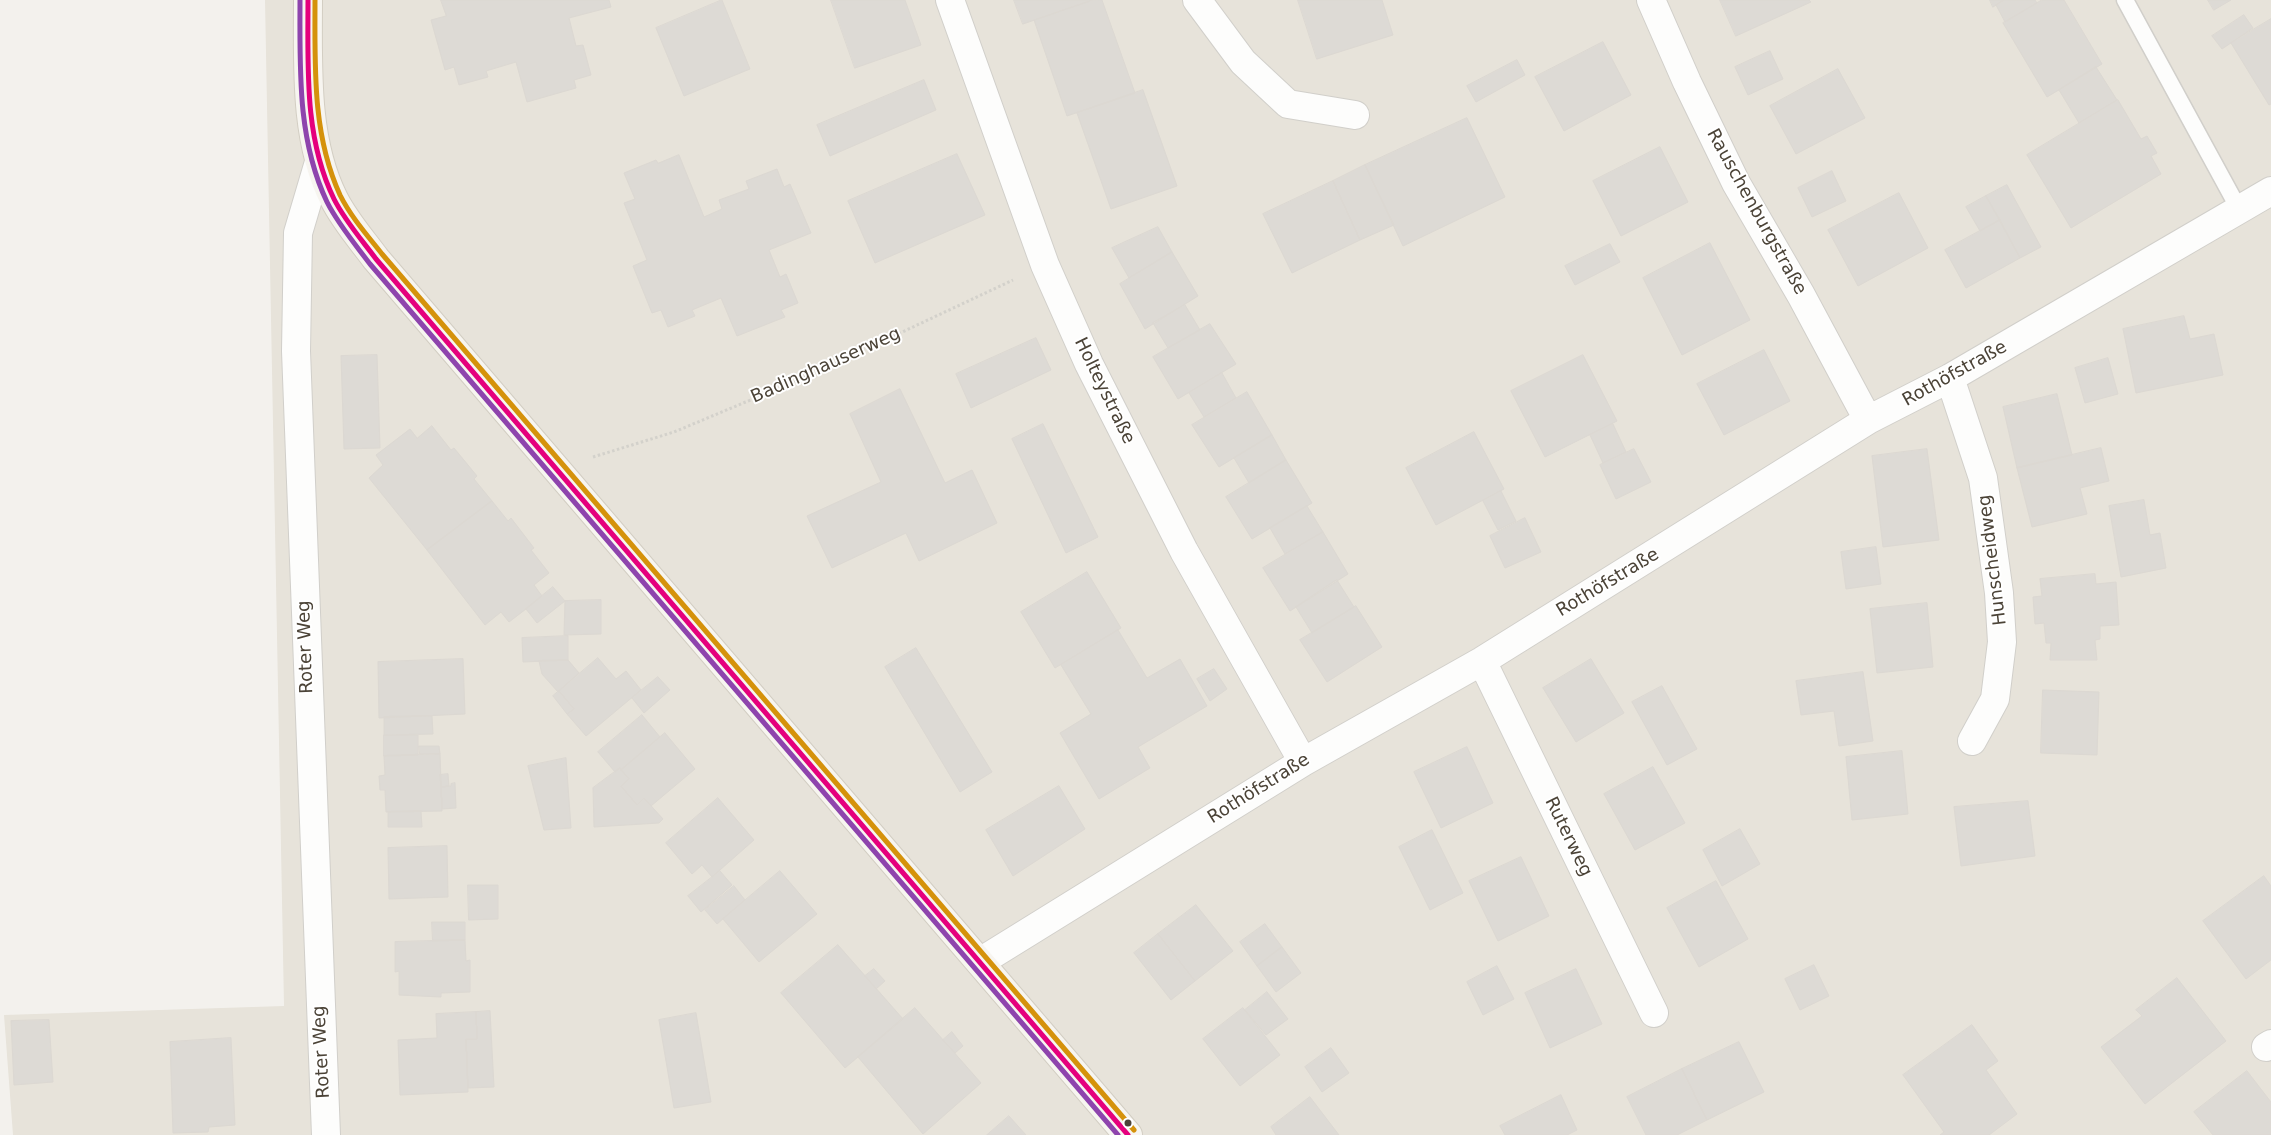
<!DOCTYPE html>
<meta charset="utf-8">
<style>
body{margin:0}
canvas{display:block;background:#f3f1ed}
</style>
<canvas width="2271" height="1135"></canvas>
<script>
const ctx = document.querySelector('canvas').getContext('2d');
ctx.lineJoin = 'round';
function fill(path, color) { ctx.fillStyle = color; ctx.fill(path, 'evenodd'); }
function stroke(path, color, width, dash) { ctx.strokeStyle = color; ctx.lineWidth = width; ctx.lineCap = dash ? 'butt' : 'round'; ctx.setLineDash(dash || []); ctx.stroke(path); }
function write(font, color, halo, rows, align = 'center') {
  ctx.font = font + ' "DejaVu Sans",sans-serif'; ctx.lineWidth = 4; ctx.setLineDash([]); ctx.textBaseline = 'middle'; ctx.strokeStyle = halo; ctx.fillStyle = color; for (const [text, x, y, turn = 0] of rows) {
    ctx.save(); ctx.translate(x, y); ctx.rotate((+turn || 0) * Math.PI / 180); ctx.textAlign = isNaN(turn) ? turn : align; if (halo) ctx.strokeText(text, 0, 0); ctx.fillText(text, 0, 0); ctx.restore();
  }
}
const residential = new Path2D(`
 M265,0H2271V1135H13L4,1015L284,1006Z`);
const building = new Path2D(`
 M441,0H609L611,7L569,18L576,46L583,45L591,75L574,80L576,88L527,102L516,62L486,71L488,77L459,85L454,67L445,70L431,20L446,16Z
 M722,0L750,69L684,96L656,28Z
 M831,0H905L921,45L855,68Z
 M1014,0H1090V1L1023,24Z
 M1102,0L1135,93L1067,116L1034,20L1092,0Z
 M1298,0H1382L1393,35L1317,59Z
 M1720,0H1809L1811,2L1736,36Z
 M1990,0H2004L1993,7Z
 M2004,0H2035L2037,3L2005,22L1996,5Z
 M2042,0H2064L2102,64L2047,97L2003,23Z
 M2208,0H2231L2214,10Z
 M2244,15L2253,28L2222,49L2212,36Z
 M2271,19V104L2269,105L2231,43Z
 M1603,42L1631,95L1564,131L1535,77Z
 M1770,51L1783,79L1748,95L1735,67Z
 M1517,60L1525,75L1476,102L1467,86Z
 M2096,67L2117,100L2079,123L2059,90Z
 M1838,69L1865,118L1796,154L1770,106Z
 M924,80L936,110L830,156L817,125Z
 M1143,90L1177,186L1111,209L1077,113Z
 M2118,100L2141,139L2147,136L2157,153L2151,156L2161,174L2071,228L2027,155Z
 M1467,118L1505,197L1403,246L1365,165Z
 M1660,147L1688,202L1621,236L1593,181Z
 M957,154L985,215L875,263L848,201Z
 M679,155L704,217L722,209L719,200L749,189L746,181L777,169L784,187L790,184L811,233L769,250L780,277L786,274L798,303L781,310L785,317L737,336L721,298L692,310L695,316L668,327L661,310L652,313L633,266L647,260L624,203L635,199L624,173L656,160L658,163Z
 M1365,165L1394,225L1360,240L1333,181Z
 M1832,171L1846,201L1812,217L1798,188Z
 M1333,181L1360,240L1292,273L1263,214Z
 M2007,185L2041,247L2020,258L1986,196Z
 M1899,193L1928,248L1858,286L1828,230Z
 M1986,196L2000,220L1980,231L1966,207Z
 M2000,220L2020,258L1966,288L1945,250Z
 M1158,227L1172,252L1129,278L1112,248Z
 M1710,243L1750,320L1682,355L1643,278Z
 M1610,244L1620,262L1575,285L1565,266Z
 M1172,252L1198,296L1145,329L1120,284Z
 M1185,305L1200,330L1168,348L1153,323Z
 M2184,316L2190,339L2214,334L2223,375L2136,393L2123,329Z
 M1210,324L1236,364L1178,399L1153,357Z
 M1036,338L1051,370L971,408L956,374Z
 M1764,350L1790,401L1724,435L1697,384Z
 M377,355L380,448L344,449L341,356Z
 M1583,355L1617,421L1545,457L1511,391Z
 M2108,358L2118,394L2085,403L2075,368Z
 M1222,373L1236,398L1204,417L1189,393Z
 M900,389L945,483L972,470L997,523L919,561L906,533L832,568L807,516L881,482L850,414Z
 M1247,392L1272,435L1219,467L1192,425Z
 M2057,394L2072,455L2017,468L2003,407Z
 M1043,424L1098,537L1066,553L1012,439Z
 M1613,424L1626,452L1603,463L1590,435Z
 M432,426L451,450L454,448L477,476L474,479L492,501L427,550L369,478L383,465L376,455L410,429L417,438Z
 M1474,432L1504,489L1436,525L1406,468Z
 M1272,435L1286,460L1249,483L1234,458Z
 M2101,448L2109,481L2080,488L2087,514L2032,527L2017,468Z
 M1634,449L1651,482L1616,499L1600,465Z
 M1927,449L1939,540L1883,547L1872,456Z
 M1286,460L1312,503L1252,539L1226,497Z
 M1501,491L1516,521L1498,530L1483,501Z
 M2144,500L2150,535L2160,533L2166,568L2121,577L2109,506Z
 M492,501L508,521L511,518L534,548L531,550L549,573L534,585L542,596L526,609L509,622L501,612L485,625L427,550Z
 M1307,506L1323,532L1285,554L1270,528Z
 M1525,518L1541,552L1505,568L1490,536Z
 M1323,532L1348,574L1290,611L1263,568Z
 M1876,547L1881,584L1846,589L1841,552Z
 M1087,572L1121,628L1055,668L1021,612Z
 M2095,574L2096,584L2116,582L2119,625L2100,626V639L2095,640L2097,660H2050L2051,643H2046L2044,623L2035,624L2033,597L2042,596L2040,579Z
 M1337,580L1354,607L1312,633L1296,607Z
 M553,587L565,601L537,623L526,609Z
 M601,600V634L564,635L565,601Z
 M1927,603L1933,667L1877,673L1870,609Z
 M1356,606L1382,647L1327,682L1300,640Z
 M1118,630L1147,678L1180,659L1207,706L1138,747L1150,768L1099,799L1060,733L1091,714L1061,665Z
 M568,636V660L523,662L522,638Z
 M916,648L992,772L960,792L885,667Z
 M598,658L616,679L626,671L641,690L586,736L567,714L574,709L559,691Z
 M463,659L465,714L379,718L378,662Z
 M1591,659L1624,713L1576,742L1543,688Z
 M568,660L579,673L558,692L542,674L539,661Z
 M1214,669L1227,689L1210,701L1197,679Z
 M1863,672L1873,741L1839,746L1834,711L1801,715L1796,681Z
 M658,677L670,690L644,713L632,698Z
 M1662,686L1697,749L1667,765L1632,702Z
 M2043,690L2099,692L2097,755L2041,753Z
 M559,691L574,709L567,714L553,696Z
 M642,715L660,737L621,770L620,768L615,772L598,752Z
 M432,716L433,734L384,735V717Z
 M665,733L695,769L651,806L644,798L637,805L621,786L629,779L621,770Z
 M384,735H418V755L384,756Z
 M419,746H439L440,754H420Z
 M1467,747L1493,803L1441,828L1414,772Z
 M1902,751L1908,814L1852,820L1846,757Z
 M440,754L442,811L386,812L385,790H380L379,776L385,775L384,756Z
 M566,758L571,828L544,830L528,766Z
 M1653,767L1685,823L1635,850L1604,794Z
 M620,768L629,779L621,786L637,805L644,798L663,819L659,823L594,827L593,788Z
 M448,774L449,786L441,787L440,775Z
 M455,783L456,808L442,809L441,787L451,786V784Z
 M1059,786L1085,829L1013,876L986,830Z
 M718,798L754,840L712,877L702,865L692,874L666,843Z
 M2028,801L2035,856L1961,866L1954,807Z
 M421,811L422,827H388V812Z
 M1740,829L1760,864L1722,886L1703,850Z
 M1432,830L1463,893L1430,910L1399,847Z
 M447,846L448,897L389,899L388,848Z
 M1521,857L1549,916L1498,941L1469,881Z
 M720,871L732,885L701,912L688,896Z
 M780,871L817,914L759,962L723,919Z
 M2264,876L2271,886V960L2246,979L2203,921Z
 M1716,881L1748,939L1699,967L1667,908Z
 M468,885H498V919L469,920Z
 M734,886L745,900L717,924L705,910Z
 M1196,905L1233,951L1195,981L1158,934Z
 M432,922H465V940L433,941Z
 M1265,924L1282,947L1257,966L1240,942Z
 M1158,934L1195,981L1171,1000L1134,953Z
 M465,940L466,961L470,960V992L441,993V997L399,995V971L395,972V942Z
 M838,945L903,1019L845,1068L781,993Z
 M1282,947L1301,973L1276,992L1257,966Z
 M1814,965L1829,996L1800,1010L1785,979Z
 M1497,966L1514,999L1483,1015L1467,982Z
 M874,969L885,981L876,989L865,976Z
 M1576,969L1602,1024L1550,1048L1525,993Z
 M2177,978L2226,1041L2145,1104L2101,1047L2142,1016L2136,1010Z
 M1267,992L1288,1019L1266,1035L1245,1010Z
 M915,1008L981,1083L923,1134L858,1057Z
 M1243,1008L1280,1055L1240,1086L1203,1039Z
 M490,1011L494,1087L468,1088L466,1039H477L476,1012Z
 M476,1012L477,1039H466L468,1092L400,1095L398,1040L437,1038L436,1014Z
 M696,1013L711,1102L674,1108L659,1020Z
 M49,1020L53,1082L14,1085L11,1021Z
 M1972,1025L1998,1061L1986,1070L2017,1114L1989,1135H1940L1944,1132L1903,1075Z
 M952,1032L963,1046L955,1053L943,1040Z
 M231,1038L235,1125L209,1127L208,1132L173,1133L170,1042Z
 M1739,1042L1764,1092L1707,1120L1682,1069Z
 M1331,1048L1349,1073L1322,1092L1305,1067Z
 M1682,1069L1707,1120L1677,1135H1646L1627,1097Z
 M2247,1071L2271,1102V1135H2213L2194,1112Z
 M1561,1095L1577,1130L1567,1135H1505L1500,1126Z
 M1310,1097L1339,1135H1276L1271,1127Z
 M1009,1116L1026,1135H987Z`);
const path = new Path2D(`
 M593,457L674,432L815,373L1013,280`);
const service = new Path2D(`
 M2125,0L2240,211`);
const minor = new Path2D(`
 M950,0L1045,265L1089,364L1184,551L1303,762
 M1197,0L1243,62L1288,104L1355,115
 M1651,0L1687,82L1736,183L1801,295L1868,420
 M319,162L298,233L296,351L326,1135
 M1950,378L1983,478L1999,593L2002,642L1995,699L1972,741
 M1482,661L1654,1013
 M980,962L1303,762L1482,661L1868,420L1950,378L2271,191
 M2266,1047L2271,1044`);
const secondary = new Path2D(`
 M308,0C308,65 304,140 334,199C345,221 362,240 376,259L1128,1135`);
const bus1 = new Path2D(`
 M308,0C308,67 304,138 334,199C345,221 362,240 376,259L1128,1135`);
const bus2 = new Path2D(`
 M300,0C300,68 297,139 327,202C338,224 355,244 370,264L1118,1135`);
const bus3 = new Path2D(`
 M315,0C315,66 312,134 340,195C351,217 367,235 382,254L1134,1130`);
const markers = [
 [1128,1123,4.5,"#4b4337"]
];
const streetNames = [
 ["Rauschenburgstraße",1756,212,61],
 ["Badinghauserweg",826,366,-24],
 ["Rothöfstraße",1955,374,-29],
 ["Holteystraße",1104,391,64],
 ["Hunscheidweg",1993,560,-97],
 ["Rothöfstraße",1608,583,-31],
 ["Roter Weg",306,647,-92],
 ["Rothöfstraße",1259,789,-32],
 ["Ruterweg",1568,837,64],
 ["Roter Weg",322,1052,-93]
];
fill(residential, '#e7e3da');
fill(building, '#dddad5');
stroke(building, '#dcd8d2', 1);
stroke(service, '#d1cfca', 19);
stroke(minor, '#d1cfca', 30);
stroke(secondary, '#d3cec3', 30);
stroke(path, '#d3d1cb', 3, [2.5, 2.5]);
stroke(service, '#fdfdfc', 16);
stroke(minor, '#fdfdfc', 28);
stroke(secondary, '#f7f5f0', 28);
stroke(bus1, '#e5007d', 5);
stroke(bus2, '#8e44ad', 5);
stroke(bus3, '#d5920b', 5);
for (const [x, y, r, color] of markers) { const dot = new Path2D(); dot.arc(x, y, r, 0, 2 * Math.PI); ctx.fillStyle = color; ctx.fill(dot); stroke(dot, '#fff', 2); }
write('18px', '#4b4337', '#fff', streetNames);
</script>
